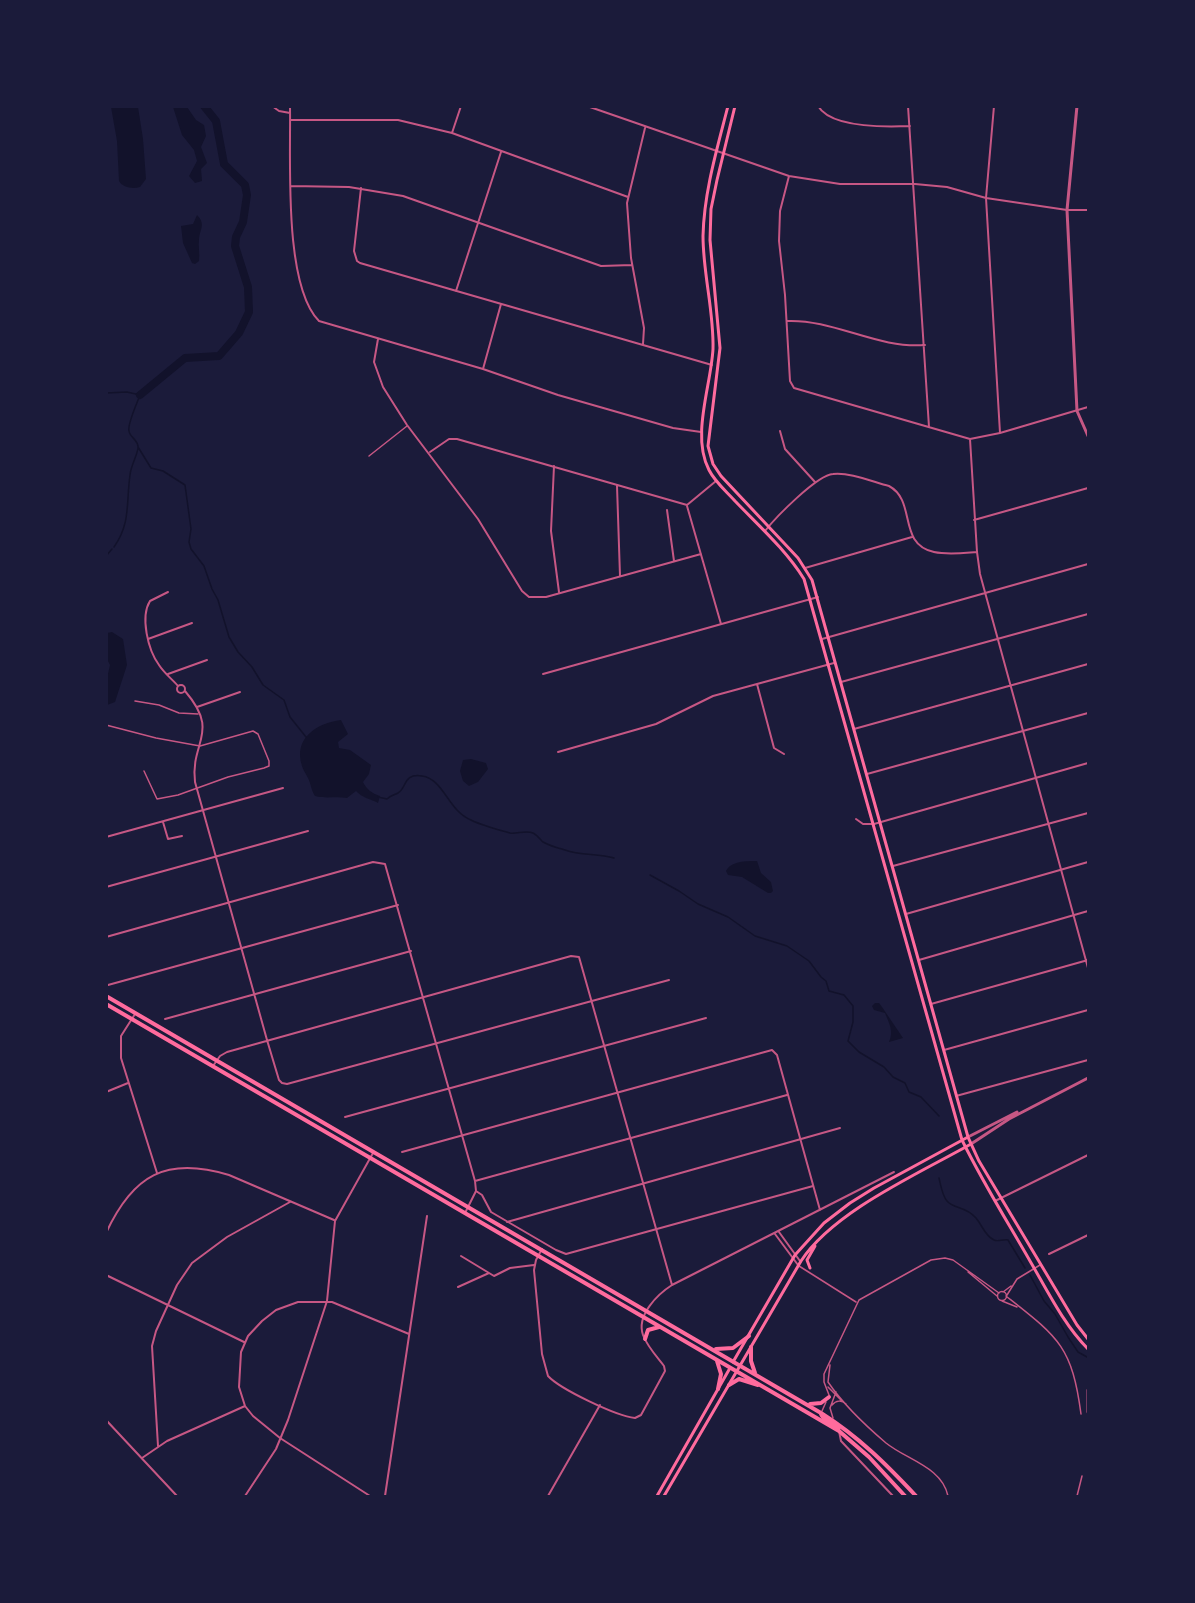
<!DOCTYPE html>
<style>
body{margin:0}
#map{position:relative;width:1195px;height:1603px;overflow:hidden;background:#1b1b3a;font-family:Ubuntu,sans-serif}
canvas{display:block}
.frame{position:absolute;inset:0;border:108px solid #1b1b3a;pointer-events:none}
</style>
<div id="map">
<canvas width="1195" height="1603"></canvas>
<div class="frame"></div>
</div>
<script>
const ctx = document.querySelector('canvas').getContext('2d');
ctx.lineJoin = 'round';
function fill(path, color) { ctx.fillStyle = color; ctx.fill(path, 'evenodd'); }
function stroke(path, color, width, dash) { ctx.strokeStyle = color; ctx.lineWidth = width; ctx.lineCap = dash ? 'butt' : 'round'; ctx.setLineDash(dash || []); ctx.stroke(path); }
const water = new Path2D(`
 M111,107H138L143,139L146,179L140,187C133,189 123,188 119,181L117,141Z
 M173,107H187L196,120L204,125L206,136L201,147L207,163L201,169L202,181L195,183L189,176L197,161L194,150L182,135Z
 M197,215C206,224 200,229 199,239C198,246 200,254 199,261L195,264L192,263L183,243L181,226L193,224Z
 M112,632L123,639L127,665L115,702L107,705V678L110,665L107,659V633Z
 M341,720L348,734L338,742L339,748L350,750L371,765L369,774L363,782C366,789 373,794 380,796L378,803C371,799 362,798 356,791L347,798C336,796 326,799 315,796C311,790 311,784 308,778C306,774 303,770 302,766C293,738 317,723 341,720Z
 M471,759L486,763L488,769L478,782L469,786L463,781L460,771L463,760Z
 M757,861L761,873L771,882L773,891L771,893H768L742,877L728,875L726,871C731,861 746,861 757,861Z
 M875,1003H879L882,1007L903,1038L889,1042C894,1031 889,1023 885,1013L874,1010L872,1006Z`);
const stream = new Path2D(`
 M106,393L127,392L140,395C137,403 127,425 129,431C130,438 139,440 138,448C137,456 131,465 130,475C126,503 131,523 114,547
 M138,447L151,468L163,471L185,485L191,529L189,542L191,549L204,566L212,589L218,600L229,637L238,652L252,667L263,685L284,700L290,717L306,737
 M106,556L112,549
 M378,797L387,799C391,795 394,795 398,793C407,788 403,773 422,776C444,779 448,811 471,820C478,824 502,831 510,833C517,834 526,830 533,833C537,835 540,839 543,842C550,846 558,848 565,850C581,856 598,853 614,858
 M650,875L679,891L698,904L728,917L755,936L787,946L809,961L821,977L826,981L829,991L844,995L853,1006V1022L848,1041L859,1052L884,1067L893,1077L905,1083L909,1092L921,1097L939,1116
 M939,1178C941,1186 942,1195 947,1201C953,1209 966,1206 976,1218C982,1225 985,1236 994,1240C998,1242 1003,1239 1008,1240L1025,1268
 M1030,1275L1044,1301L1055,1314L1068,1337L1078,1352L1087,1357`);
const river = new Path2D(`
 M140,395L185,358L219,356L239,333L249,312L248,287L235,246L236,237L243,222L247,195L245,185L224,164L216,121L204,106`);
const service = new Path2D(`
 M369,456L407,426
 M135,701L159,705L179,713L198,714
 M106,725L156,738L200,746L253,731L258,734L269,761V766L264,768L228,777L178,795L157,799L144,771
 M799,1266L856,1302
 M968,1272L997,1296
 M997.5 1296a4.5 4.5 0 1 1 9 0a4.5 4.5 0 1 1-9 0Z
 M1003,1292L1011,1286
 M1007,1295L1017,1279L1040,1265
 M1006,1296C1058,1337 1072,1346 1081,1414
 M1002,1301L1017,1307
 M830,1365L828,1382C843,1404 866,1426 886,1443C907,1460 942,1467 948,1496
 M828,1387L842,1401
 M829,1395L824,1382V1374L859,1300L931,1260L945,1258L953,1260L999,1293
 M832,1405C836,1400 842,1400 846,1404
 M822,1411L826,1402
 M833,1418L830,1408L836,1392
 M1077,1496L1082,1476`);
const minor = new Path2D(`
 M272,106L279,111L290,113
 M290,106C291,157 283,285 319,321L483,369L558,395L673,428L701,432
 M587,106L789,176L840,184H915L947,187L986,198L1067,210H1088
 M818,106C831,128 887,127 910,126
 M908,106L929,427
 M994,106L986,198L1000,433
 M290,120H398L452,133L628,197
 M452,133L461,106
 M789,176L780,211L779,241L785,295L790,381L794,388L970,439L1000,433L1088,407
 M291,186L349,187L403,196L601,266L632,265
 M361,188L354,251L357,261L360,263L712,365
 M456,291L501,152
 M787,321C834,319 877,349 925,345
 M378,339L374,362L383,387L407,425L478,519L522,591L529,597H546L701,554
 M643,344L644,328L631,258L627,203L645,128
 M483,369L501,304
 M780,431L785,449L815,482
 M970,439L977,552L980,574L1088,968
 M430,452L449,439H457L687,505
 M554,466L551,531L559,592
 M617,486L620,576
 M687,505L716,481
 M687,506L721,624
 M667,510L674,561
 M974,520L1088,488
 M765,531C776,517 817,475 833,474C850,472 873,482 889,486C917,501 897,544 934,552C948,555 963,553 977,552
 M805,568L912,537
 M168,592L150,601C140,617 148,650 159,665C164,673 172,679 178,686
 M148,639L192,623
 M822,639L1088,564
 M168,674L207,660
 M543,674L818,597
 M841,682L1088,614
 M757,684L774,748L784,754
 M177 689a4 4 0 1 1 8 0a4 4 0 1 1-8 0Z
 M185,691C221,733 190,741 195,782L267,1040L279,1080L282,1083L287,1084L669,980
 M197,707L240,692
 M854,729L1088,664
 M558,752L656,724L713,696L834,663
 M867,774L1088,713
 M856,819L863,824H874L1088,763
 M163,822L168,839L182,836
 M106,837L283,788
 M893,866L1088,813
 M106,887L308,831
 M906,914L1088,862
 M106,937L373,862L385,864L475,1181L476,1191L465,1213
 M919,960L1088,911
 M108,985L398,905
 M931,1004L1088,960
 M135,1014L121,1036V1058L157,1173
 M165,1019L411,951
 M944,1050L1088,1010
 M213,1066L220,1056L227,1052L571,956L579,957L672,1285
 M106,1092L128,1083
 M956,1096L1088,1060
 M345,1117L706,1018
 M402,1152L772,1050L777,1055L820,1210
 M475,1181L787,1095
 M476,1191L482,1195L491,1212L556,1250L566,1254L813,1186
 M995,1201L1088,1155
 M507,1222L840,1128
 M779,1232L800,1261
 M106,1233C133,1175 166,1156 229,1175L334,1220
 M775,1234L798,1265
 M542,1249L536,1260L534,1270L542,1354L548,1376C560,1389 616,1416 635,1418L641,1415L665,1371L664,1366C657,1357 647,1346 643,1335C636,1315 658,1294 672,1285L894,1172
 M1049,1254L1088,1235
 M461,1256L494,1276L510,1268L534,1265
 M106,1275L244,1342
 M458,1287L489,1273
 M106,1420L177,1496
 M839,1431L841,1441L893,1496
 M158,1446L152,1346L156,1331L177,1285L192,1263L227,1237L290,1202
 M142,1458L167,1441L245,1406
 M245,1496L276,1449L288,1420L327,1301L335,1221L373,1153
 M370,1496L280,1438L253,1416L245,1406L239,1387L241,1352L248,1336L262,1321L276,1310L298,1302H332L409,1334
 M385,1496L427,1216
 M548,1496L600,1405`);
const tertiary = new Path2D(`
 M1077,106L1067,210L1077,411L1088,436
 M968,1137L1017,1112
 M971,1144L1009,1119L1088,1078
 M1088,1412V1390`);
const secondary = new Path2D(`
 M728,106C717,149 704,192 703,236C703,274 714,311 713,349C711,386 691,436 709,470C715,482 726,491 735,501C759,526 786,550 804,579L962,1140C982,1181 1007,1221 1030,1261C1047,1290 1064,1325 1088,1349
 M735,106L717,180L711,209L710,240L720,348L708,446L713,464L721,476L798,558L812,580L968,1137L979,1161L1077,1325L1088,1339
 M810,1268L807,1260L815,1246
 M733,1362L795,1255L824,1223L850,1203L874,1188L968,1137
 M657,1496L730,1368
 M664,1496L801,1261C834,1211 918,1174 971,1144`);
const primary = new Path2D(`
 M106,996L821,1413C859,1437 886,1464 916,1496
 M106,1004L839,1431L869,1457L905,1496
 M645,1339L648,1330L659,1327
 M751,1347V1361L755,1373
 M716,1349L733,1348L749,1336
 M717,1361L721,1374L718,1389
 M729,1385L739,1379L758,1385
 M810,1404L821,1403L829,1397
 M821,1414C824,1422 836,1422 839,1431`);
fill(water, '#12122b');
stroke(stream, '#12122b', 1.5);
stroke(river, '#12122b', 8);
stroke(service, '#c65784', 1.5);
stroke(minor, '#c65784', 2);
stroke(tertiary, '#c65784', 3);
stroke(secondary, '#ff6b9d', 3);
stroke(primary, '#ff6b9d', 4);
</script>
